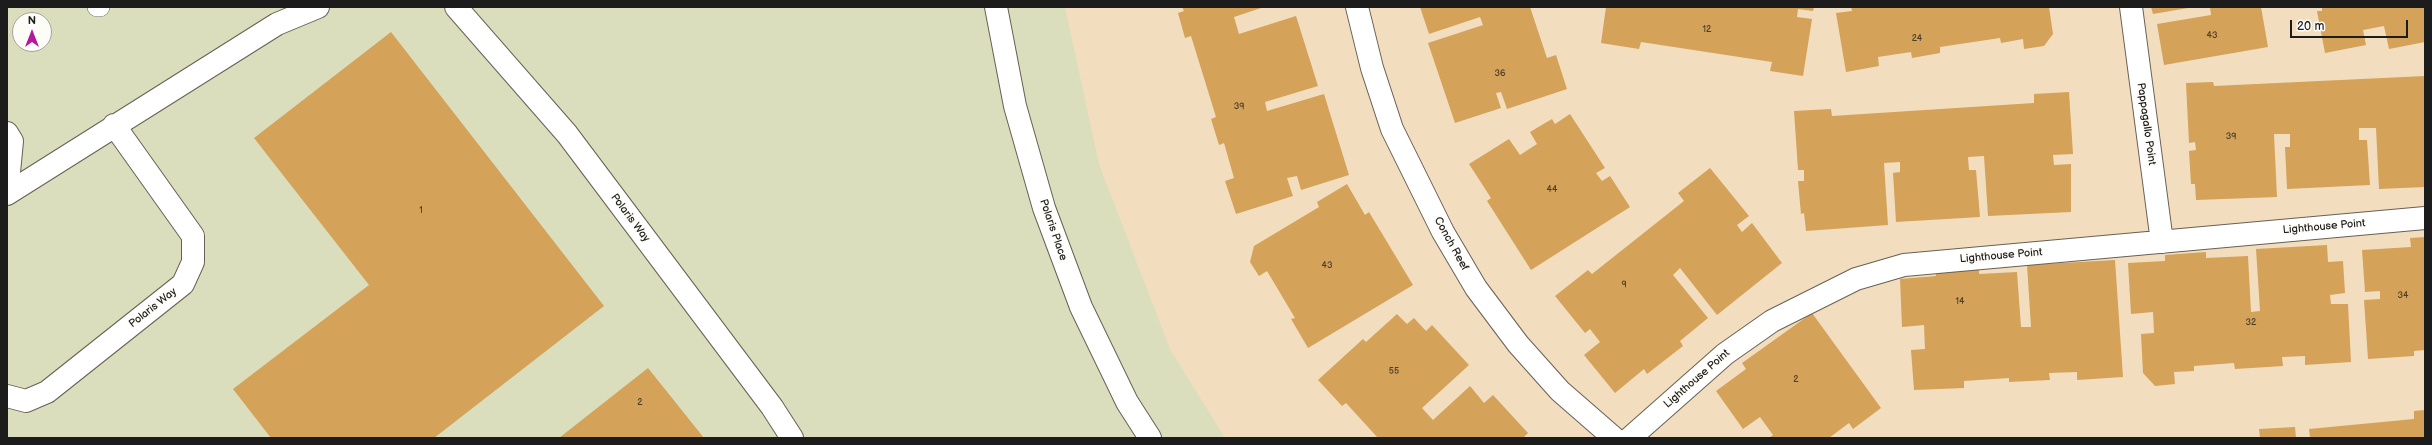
<!DOCTYPE html>
<style>
body{margin:0}
#map{position:relative;width:2432px;height:445px;overflow:hidden;background:#f3ddbf;font-family:"Balsamiq Sans",sans-serif}
canvas{display:block}
.frame{position:absolute;inset:0;border:8px solid #1c1c1c;pointer-events:none}
.north{position:absolute;left:12px;top:12px;width:40px;height:40px;box-sizing:border-box;background:#fdfcf7;border:1px solid #a3a29f;border-radius:50%;rotate:0deg;font-size:11px;font-weight:700;line-height:16px;text-align:center;color:#1c1c1c}
.north::after{content:'';display:block;margin:auto;width:14px;height:18px;background:#b5179e;clip-path:polygon(50% 0,100% 100%,50% 72%,0 100%)}
.scale{position:absolute;left:2290px;top:20px;width:118px;height:18px;box-sizing:border-box;border:2px solid #1c1c1c;border-top:0;padding-left:5px;font-size:12px;line-height:14px;white-space:nowrap;color:#1c1c1c;-webkit-text-stroke:3px #fdfcf7;paint-order:stroke}
</style>
<div id="map">
<canvas width="2432" height="445"></canvas>
<div class="frame"></div>
<div class="north">N</div>
<div class="scale">20 m</div>
</div>
<script>
const ctx = document.querySelector('canvas').getContext('2d');
ctx.lineJoin = 'round';
function fill(path, color) { ctx.fillStyle = color; ctx.fill(path, 'evenodd'); }
function stroke(path, color, width, dash) { ctx.strokeStyle = color; ctx.lineWidth = width; ctx.lineCap = dash ? 'butt' : 'round'; ctx.setLineDash(dash || []); ctx.stroke(path); }
function write(font, color, halo, rows, align = 'center') {
  ctx.font = font + ' "Balsamiq Sans",sans-serif'; ctx.lineWidth = 3.5; ctx.setLineDash([]); ctx.textBaseline = 'middle'; ctx.strokeStyle = halo; ctx.fillStyle = color; for (const [text, x, y, turn = 0] of rows) {
    ctx.save(); ctx.translate(x, y); ctx.rotate((+turn || 0) * Math.PI / 180); ctx.textAlign = isNaN(turn) ? turn : align; if (halo) ctx.strokeText(text, 0, 0); ctx.fillText(text, 0, 0); ctx.restore();
  }
}
const built = new Path2D(`
 M7,7H1065L1099,164L1170,349L1225,438H7ZM20,20H44V44H20Z`);
const building = new Path2D(`
 M1182,7H1264L1234,17L1239,34L1296,16L1318,86L1265,102L1267,111L1324,94L1349,175L1301,190L1297,176L1287,178L1293,196L1236,214L1225,181L1234,178L1224,143L1219,145L1211,119L1216,117L1191,36L1185,38L1178,13L1184,11Z
 M1420,7H1530L1547,58L1556,55L1567,89L1507,109L1501,92L1496,93L1501,108L1455,123L1428,43L1483,25L1480,17L1429,34Z
 M1606,7H1814L1813,11L1798,9L1797,17L1812,19L1803,76L1770,71L1772,62L1641,42L1639,49L1601,43Z
 M1851,7H2049L2053,34L2044,46L2024,49L2023,39L2001,43L2000,38L1940,47V53L1912,58L1911,52L1878,57L1879,66L1846,72L1836,13L1852,11Z
 M2151,7H2188V8L2153,14Z
 M2210,7H2261L2268,47L2164,65L2157,24L2211,15Z
 M2322,7H2425V42L2389,49L2384,26L2363,30L2366,45L2325,53L2317,11H2322Z
 M391,32L604,306L434,438H271L233,389L369,285L254,138Z
 M2425,76V187L2379,189L2376,128H2359V140H2367L2370,185L2287,189L2285,147H2290V134H2274L2277,197L2196,200L2195,184H2191L2189,151L2196,150L2195,142L2189,143L2186,83L2213,82L2214,86Z
 M2069,92L2073,154L2053,155L2054,165L2071,164V212L1988,216L1984,156L1968,157L1969,170H1976L1980,217L1896,222L1893,173L1900,172V162L1884,163L1888,225L1806,231L1804,213L1801,214L1798,181H1804V170H1798L1794,111L1831,109L1832,116L2034,103V94Z
 M1570,114L1605,168L1596,173L1602,181L1610,176L1630,207L1531,270L1487,201L1491,198L1469,164L1509,139L1520,155L1537,144L1530,132L1552,119L1555,124Z
 M1710,168L1749,216L1737,225L1742,232L1752,223L1782,263L1717,315L1680,268L1673,275L1708,318L1680,341L1683,346L1647,374L1644,369L1615,393L1584,355L1600,342L1590,329L1585,333L1555,296L1588,270L1592,274L1684,201L1678,193Z
 M1347,184L1365,215L1369,212L1413,285L1308,348L1291,319L1295,318L1267,271L1259,276L1250,262L1254,246L1319,207L1317,202Z
 M2425,237V350L2414,351V356L2368,359L2364,300L2380,299V291L2365,292L2362,250L2411,247L2410,238Z
 M2327,245L2328,262L2343,261L2345,293L2330,295L2331,304H2348L2351,362L2305,365V356L2282,357L2283,366L2235,369L2234,363L2194,366V371L2174,372L2175,384L2155,386L2143,373L2141,334L2154,333L2153,312L2131,314L2128,263L2165,261V255L2206,252V258L2248,256L2251,312L2260,311L2256,249Z
 M2115,260L2123,377L2077,380V372L2049,373L2050,380L2009,382V378L1964,381V388L1914,390L1911,350L1925,349L1924,325L1902,327L1900,279L1936,276L1935,270L1979,268V274L2017,272L2021,327H2031L2027,265Z
 M1812,313L1881,408L1853,429L1849,423L1829,438H1769L1773,435L1760,417L1743,429L1716,391L1746,369L1742,363Z
 M1397,314L1407,324L1414,318L1426,331L1432,325L1469,365L1422,408L1433,420L1470,386L1484,403L1493,395L1528,433L1524,437L1525,438H1378L1346,403L1342,406L1318,380L1363,339L1366,342Z
 M648,368L704,438H559Z
 M2425,410V438H2310L2309,429L2414,419V411Z
 M2295,427L2296,438H2260L2259,429Z`);
const service = new Path2D(`
 M97,7H100`);
const minor = new Path2D(`
 M456,7L567,134L772,407L792,438
 M996,7L1015,106L1044,208L1081,307L1127,402L1150,438
 M1357,7L1372,68L1392,129L1443,232L1476,288L1518,344L1560,391L1614,438
 M2131,7L2162,242
 M7,194L277,24L318,7
 M7,396L26,401L47,392L183,284L193,262V236L114,125
 M1630,438L1725,354L1772,321L1856,279L1904,265L2425,218`);
const tertiary = new Path2D(`
 M7,133L12,141L7,193`);
const numberNames = [
 ["12",1707,30],
 ["43",2212,36],
 ["24",1917,39],
 ["36",1500,74],
 ["39",1239,107],
 ["39",2231,137],
 ["44",1552,190],
 ["1",421,211],
 ["43",1327,266],
 ["9",1624,285],
 ["34",2403,296],
 ["14",1960,302],
 ["32",2251,323],
 ["55",1394,372],
 ["2",1796,380],
 ["2",640,403]
];
const streetNames = [
 ["Pappagallo Point",2146,124,82],
 ["Polaris Way",630,218,53],
 ["Lighthouse Point",2324,227,-5],
 ["Polaris Place",1053,230,71],
 ["Conch Reef",1451,244,61],
 ["Lighthouse Point",2001,256,-5],
 ["Polaris Way",153,308,-38],
 ["Lighthouse Point",1697,379,-41]
];
fill(built, '#dbdebc');
fill(building, '#d4a259');
stroke(service, '#676055', 20);
stroke(minor, '#676055', 24);
stroke(tertiary, '#676055', 24);
stroke(service, '#fff', 19);
stroke(minor, '#fff', 22);
stroke(tertiary, '#fff', 22);
write('9px', '#4a3e2b', null, numberNames);
write('11px', '#1c1c1c', '#fdfcf7', streetNames);
</script>
